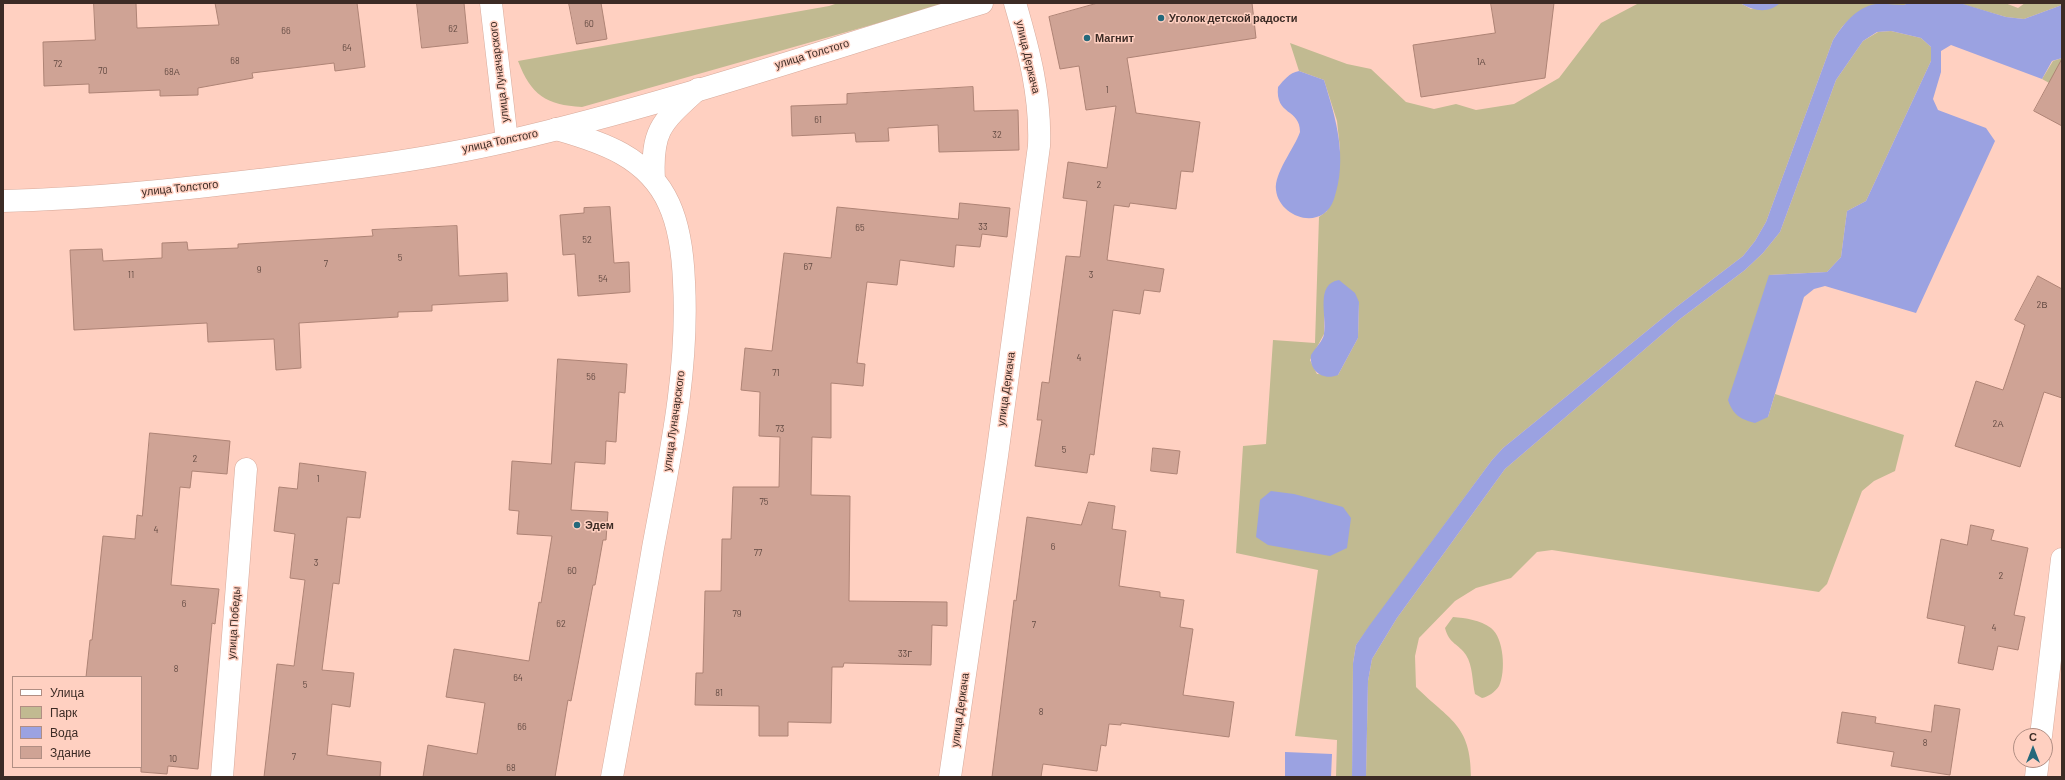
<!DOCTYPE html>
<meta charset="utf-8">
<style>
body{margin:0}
#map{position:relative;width:2065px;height:780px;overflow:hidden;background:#ffd0c1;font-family:Barlow,sans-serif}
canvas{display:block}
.frame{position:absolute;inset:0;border:4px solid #3c2b25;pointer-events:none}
.legend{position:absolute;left:12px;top:676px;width:130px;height:92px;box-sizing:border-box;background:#ffd0c1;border:1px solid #b18e83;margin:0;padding:5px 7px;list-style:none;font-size:12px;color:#3c2b25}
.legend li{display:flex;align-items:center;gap:8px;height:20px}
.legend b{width:20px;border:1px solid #b18e83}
.north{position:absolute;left:2013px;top:728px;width:40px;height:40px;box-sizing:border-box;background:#ffd0c1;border:1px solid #b18e83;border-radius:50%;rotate:0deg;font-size:11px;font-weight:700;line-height:16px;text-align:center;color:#3c2b25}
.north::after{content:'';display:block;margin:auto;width:14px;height:18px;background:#25697b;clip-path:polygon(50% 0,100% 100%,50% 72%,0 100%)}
</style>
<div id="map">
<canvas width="2065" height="780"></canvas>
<div class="frame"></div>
<ul class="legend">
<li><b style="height:5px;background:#fff"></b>Улица</li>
<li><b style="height:11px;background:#c1ba91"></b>Парк</li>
<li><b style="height:11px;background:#9ba2e1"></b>Вода</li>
<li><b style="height:11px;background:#cfa395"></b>Здание</li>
</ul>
<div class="north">С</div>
</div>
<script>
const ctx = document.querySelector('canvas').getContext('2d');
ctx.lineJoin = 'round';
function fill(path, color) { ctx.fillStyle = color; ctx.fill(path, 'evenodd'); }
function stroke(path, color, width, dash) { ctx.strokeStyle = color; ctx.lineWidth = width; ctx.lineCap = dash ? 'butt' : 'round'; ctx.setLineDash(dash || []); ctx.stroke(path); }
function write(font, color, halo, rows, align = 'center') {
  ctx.font = font + ' Barlow,sans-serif'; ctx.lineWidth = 3; ctx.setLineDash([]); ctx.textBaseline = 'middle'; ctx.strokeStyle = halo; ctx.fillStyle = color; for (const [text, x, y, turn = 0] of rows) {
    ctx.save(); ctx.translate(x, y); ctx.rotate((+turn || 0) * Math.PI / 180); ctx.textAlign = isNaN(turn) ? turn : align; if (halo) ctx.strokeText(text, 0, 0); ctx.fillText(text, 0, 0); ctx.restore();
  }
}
const green = new Path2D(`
 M838,3H949L582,107C546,105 531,95 518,61L829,6Z
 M1639,3H1740L1751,9L1780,3H1908C1903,7 1898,5 1892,5C1861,9 1850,13 1833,40L1766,222L1755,241L1743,256L1675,308L1503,448L1492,460L1356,645L1353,663L1352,777H1336L1337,740L1295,736L1318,570L1236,553L1243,446L1266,444L1273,340L1315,343L1319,217L1327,211L1340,149L1337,121L1324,80L1299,71L1290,43L1347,64L1371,69L1406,102L1434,109L1456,104L1476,110L1514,104L1559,78L1601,23ZM1324,299L1359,302L1358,338L1338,375L1317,374L1310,360L1324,334Z
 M1958,3H2005L2018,8L2025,3H2062V5L2024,19L2006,17Z
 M1891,31L1921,38L1931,47V61L1866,201L1847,211L1841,257L1827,272L1769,275L1768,417L1775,394L1904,435L1895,471L1874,481L1862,491L1827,584L1819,592L1552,550L1537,552L1511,578L1476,588L1455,601L1419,638L1415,656L1416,687C1449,720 1471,724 1471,777H1366L1368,681L1372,659L1397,618L1505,469L1680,319L1745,270L1763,253L1780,232L1836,80L1863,41L1878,32Z
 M2062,58V90L2042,79L2053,61Z
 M1453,617C1466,618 1480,620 1491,628C1504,638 1506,672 1499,686C1495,692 1488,697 1482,698L1475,694C1472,681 1473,666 1466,655C1459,644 1449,644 1445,628Z`);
const water = new Path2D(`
 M1740,3H1780C1768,14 1754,11 1740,3Z
 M1908,3L1963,4L2006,17L2024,19L2062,5V58L2052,61L2042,79L1951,45L1941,51V72L1933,99L1938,110L1986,128L1995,141L1916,313L1825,286L1814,289L1804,297L1768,417L1755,423C1740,419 1733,415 1728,400L1769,275L1827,272L1841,257L1847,211L1866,201L1931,61V47L1921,38L1891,31L1877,32L1863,41L1836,80L1780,232L1763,253L1745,270L1680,319L1505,469L1397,618L1372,659L1368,681L1366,777H1352L1353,663L1356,645L1369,626L1492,460L1503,448L1675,308L1743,256L1755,241L1766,222L1833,40C1843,25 1856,7 1876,4C1885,3 1895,5 1904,5Z
 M1299,71L1324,80C1336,119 1348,158 1334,199C1323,232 1279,218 1276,190C1274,173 1294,149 1300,132C1300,108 1275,116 1278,87C1284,80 1289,73 1299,71Z
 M1339,280L1355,293L1359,302L1358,338L1338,375C1323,381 1309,371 1311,355C1315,348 1323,341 1324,334C1327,315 1315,284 1339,280Z
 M1271,491L1294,494L1343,507L1351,518L1347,548L1330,556L1268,545L1256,537L1260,500Z
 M1285,752L1332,754L1331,777H1285Z`);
const building = new Path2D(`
 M94,3H136L137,28L219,25L215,3H357L365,67L335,71L334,63L252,73L253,78L198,88V95L160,96V90L89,93V84L44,86L43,42L95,40Z
 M417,3H464L468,43L422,48Z
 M569,3H601L607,39L577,44Z
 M1098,3H1252L1256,38L1127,58L1136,113L1200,122L1193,172L1181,171L1176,209L1130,203L1129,207L1114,205L1107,260L1164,269L1160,292L1144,290L1140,314L1113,310L1094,455L1090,454L1087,473L1035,466L1042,420H1037L1042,382L1049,383L1066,256L1080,257L1087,201L1063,198L1068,162L1107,168L1116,106L1086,110L1079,66L1060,69L1049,17Z
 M1491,3H1554L1545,78L1421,97L1413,45L1495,33Z
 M2062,59V126L2034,111Z
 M973,87L974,111L1018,110L1019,150L939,152L938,125L888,128L889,141L856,142L855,133L792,136L791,106L847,104V94Z
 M960,203L1010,208L1007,237L982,234L980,247L956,245L954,267L900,260L897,285L867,282L857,363L865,364L863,386L831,383V438L812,437L811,495L850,496L849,601L947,602V626L932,625L931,665L844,663L843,667H832L831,723L788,722V736H759V706L695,705L696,673H703L705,591H721L722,539H731L733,487H779L780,437L759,436L760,392L741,390L745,348L772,351L784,253L831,258L837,207L958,219Z
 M610,207L614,263L629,262L630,292L578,296L575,254L563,255L560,215L584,213V208Z
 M457,226L459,276L507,273L508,301L432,305V311L398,312V317L299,323L301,368L276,370L274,339L208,342L207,323L74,330L70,250L102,249L103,261L162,258V243L187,242L188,250L238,248V244L373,236L372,230Z
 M2038,276L2062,289V398L2044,392L2020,467L1955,446L1976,381L2003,390L2025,325L2015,320Z
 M558,359L627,364L625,393L619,392L616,442L606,441L605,464L575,462L571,510L608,512L606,540H603L595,585H593L571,701L568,700L555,777H423L428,745L477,754L485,703L446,697L454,649L529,661L539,602L541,603L552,536L517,534L519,511L509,510L512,461L551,464Z
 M150,433L230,441L227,474L192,471L190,488L180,487L171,585L219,589L215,624L212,623L198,769L168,766L167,774L141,772V677H86L90,640H92L103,536L135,539L137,515L142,516Z
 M1153,448L1180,451L1177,474L1151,471Z
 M300,463L366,472L360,518L347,517L339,584L333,583L322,670L354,673L350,707L332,704L327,755L381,762L380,777H264L277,664L294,666L305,580L290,578L295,534L274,531L279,487L297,489Z
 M1089,502L1115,506L1112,529L1126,531L1119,586L1160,592V597L1184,600L1180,627L1193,629L1183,695L1234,702L1229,737L1121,723V725L1109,724L1106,746L1101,745L1097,771L1043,764L1041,777H992L1014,600L1016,601L1027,517L1081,525Z
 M1971,525L1994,530L1991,540L2028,548L2014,615L2025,617L2018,650L1998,646L1993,670L1958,663L1965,626L1927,618L1941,539L1967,545Z
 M1935,705L1960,709L1950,775L1891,766L1894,752L1837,743L1842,712L1876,717L1875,723L1931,732Z`);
const minor = new Path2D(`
 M491,3L507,141
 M556,129C602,142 648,157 669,204C680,228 683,256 684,282C689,372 669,461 653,548C640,625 626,701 612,777
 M654,180C651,129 662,122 698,89
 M2041,736L2062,559
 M222,777L246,469
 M950,777L997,456L1039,146C1041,96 1029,51 1015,3
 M2036,777L2038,760`);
const secondary = new Path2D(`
 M3,201C89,199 174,190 259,180C342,170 426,160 508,141C668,104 825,50 982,3`);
const markers = [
 [1161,18,4,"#25697b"],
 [1087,38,4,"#25697b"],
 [577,525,4,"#25697b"]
];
const numberNames = [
 ["60",589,24],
 ["62",453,29],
 ["66",286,31],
 ["64",347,48],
 ["68",235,61],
 ["1А",1481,62],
 ["72",58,64],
 ["70",103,71],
 ["68А",172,72],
 ["1",1107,90],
 ["61",818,120],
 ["32",997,135],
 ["2",1099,185],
 ["33",983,227],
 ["65",860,228],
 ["52",587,240],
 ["5",400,258],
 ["7",326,264],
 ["67",808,267],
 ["9",259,270],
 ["11",131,275],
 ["3",1091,275],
 ["54",603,279],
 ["2В",2042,305],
 ["4",1079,358],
 ["71",776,373],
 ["56",591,377],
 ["2А",1998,424],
 ["73",780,429],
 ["5",1064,450],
 ["2",195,459],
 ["1",318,479],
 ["75",764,502],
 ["4",156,530],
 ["6",1053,547],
 ["77",758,553],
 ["3",316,563],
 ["60",572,571],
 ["2",2001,576],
 ["6",184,604],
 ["79",737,614],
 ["62",561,624],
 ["7",1034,625],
 ["4",1994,628],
 ["33Г",905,654],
 ["8",176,669],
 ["64",518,678],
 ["5",305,685],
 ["81",719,693],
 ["8",1041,712],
 ["66",522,727],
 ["8",1925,743],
 ["7",294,757],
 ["10",173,759],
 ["68",511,768]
];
const poiNames = [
 ["Уголок детской радости",1169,18],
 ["Магнит",1095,38],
 ["Эдем",585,525]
];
const streetNames = [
 ["улица Толстого",812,54,-17],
 ["улица Деркача",1028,57,77],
 ["улица Луначарского",499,72,-97],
 ["улица Толстого",500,141,-12],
 ["улица Толстого",180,188,-6],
 ["улица Деркача",1006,389,-82],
 ["улица Луначарского",674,421,-82],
 ["улица Победы",234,623,-86],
 ["улица Деркача",960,710,-82]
];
fill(green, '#c1ba91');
fill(water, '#9ba2e1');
fill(building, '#cfa395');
stroke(building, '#ae8375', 1);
stroke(minor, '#d7aa9b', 23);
stroke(secondary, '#d7aa9b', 23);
stroke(minor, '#fff', 22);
stroke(secondary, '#fff', 22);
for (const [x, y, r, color] of markers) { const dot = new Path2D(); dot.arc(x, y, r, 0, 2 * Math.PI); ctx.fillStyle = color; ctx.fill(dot); stroke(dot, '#ffd0c1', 1.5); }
write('9px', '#614941', null, numberNames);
write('bold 11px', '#3c2b25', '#ffd0c1', poiNames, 'left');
write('11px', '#3c2b25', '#ffd0c1', streetNames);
</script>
